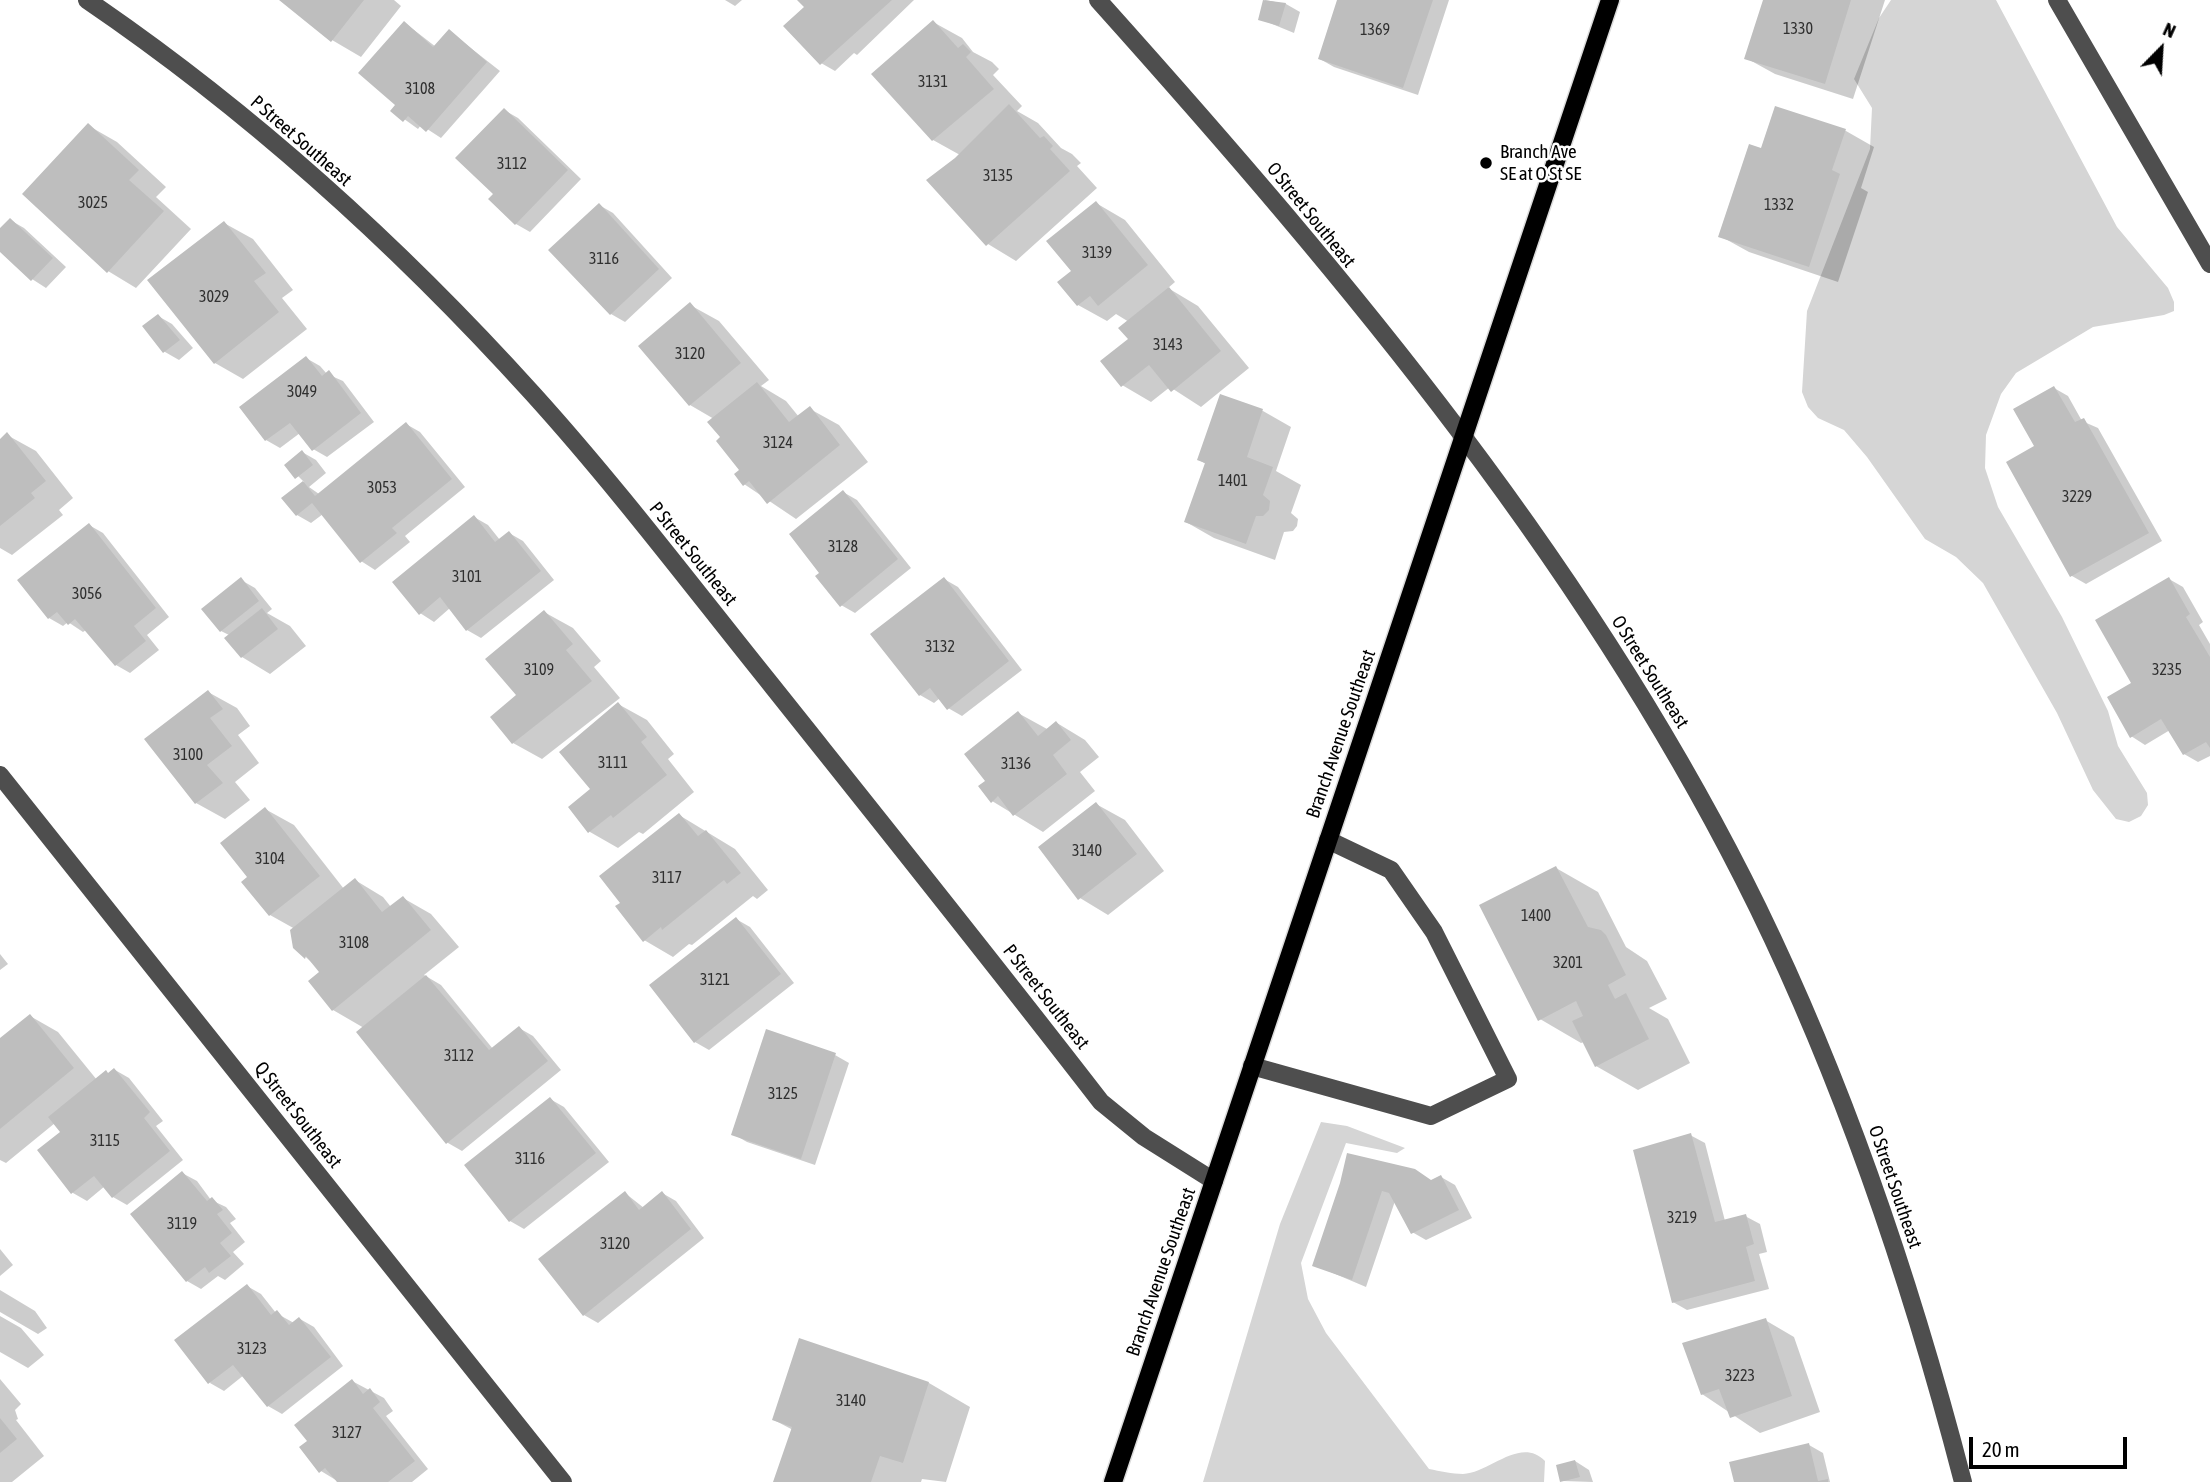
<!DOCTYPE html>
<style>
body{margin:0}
#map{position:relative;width:2210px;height:1482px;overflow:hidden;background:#fff;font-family:"Asap Condensed",sans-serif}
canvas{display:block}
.north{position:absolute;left:2126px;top:14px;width:70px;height:70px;-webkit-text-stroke:5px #fff;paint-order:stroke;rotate:24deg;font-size:19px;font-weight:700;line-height:28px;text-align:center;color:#000}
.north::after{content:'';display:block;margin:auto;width:24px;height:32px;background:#000;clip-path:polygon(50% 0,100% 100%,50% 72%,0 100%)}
.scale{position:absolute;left:1969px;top:1437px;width:158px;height:32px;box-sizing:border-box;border:4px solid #000;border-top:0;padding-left:9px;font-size:21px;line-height:24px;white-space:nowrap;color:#000;-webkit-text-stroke:5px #fff;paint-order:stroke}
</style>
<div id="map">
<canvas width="2210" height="1482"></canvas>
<div class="north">N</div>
<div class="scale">20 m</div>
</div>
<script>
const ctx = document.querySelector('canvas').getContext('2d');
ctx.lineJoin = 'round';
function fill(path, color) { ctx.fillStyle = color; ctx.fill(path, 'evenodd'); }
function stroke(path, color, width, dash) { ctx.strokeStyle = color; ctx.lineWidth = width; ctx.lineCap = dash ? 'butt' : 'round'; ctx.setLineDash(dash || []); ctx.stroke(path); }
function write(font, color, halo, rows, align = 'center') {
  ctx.font = font + ' "Asap Condensed",sans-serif'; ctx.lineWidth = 5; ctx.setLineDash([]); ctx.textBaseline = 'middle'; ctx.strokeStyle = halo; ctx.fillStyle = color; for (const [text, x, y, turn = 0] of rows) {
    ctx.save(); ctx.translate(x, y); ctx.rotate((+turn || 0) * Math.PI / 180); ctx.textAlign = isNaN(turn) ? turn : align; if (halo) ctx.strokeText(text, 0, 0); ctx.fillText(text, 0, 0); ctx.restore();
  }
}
const green = new Path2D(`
 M1891,0H1996L2117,227L2168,288L2174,302V311L2164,315L2093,327L2016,373L2001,394L1986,435L1985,468L1998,507L2062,617L2108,711L2118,746L2147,793L2148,805L2141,816L2129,822L2116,819L2093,790L2057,713L1983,583L1956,557L1925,539L1867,457L1844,430L1818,418L1808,407L1802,392L1807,311L1870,149L1872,108L1854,79L1879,18Z
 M1321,1122L1347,1126L1405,1148L1397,1153L1346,1143L1301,1263L1308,1299L1326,1333L1429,1469C1440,1471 1452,1474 1463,1474C1490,1473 1520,1436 1545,1461L1544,1482H1203L1280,1224Z`);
const shadow = new Path2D(`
 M282,0H394L401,6L361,57L332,40Z
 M725,0H742L735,6Z
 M799,0H914L857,55L854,53L835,71L821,63L806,7Z
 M1265,0L1286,4L1300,12L1294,33L1260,19Z
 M1339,0H1449L1418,95L1334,67L1320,59Z
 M1765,0H1885L1853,99L1775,74L1746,58Z
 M933,22L962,38L973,52L992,62L999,69L993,75L1022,106L1017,111L1038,123L1061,148L1072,154L1081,163L1077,166L1097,188L1016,261L988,244L960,155L933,140L874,74Z
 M405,23L436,47L449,31L500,71L441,138L421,125L418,129L393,111L398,105Z
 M1777,108L1846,131L1874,147L1861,188L1868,192L1838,282L1749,252L1720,236L1762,150Z
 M504,110L518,118L581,179L530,232L516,224L495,194Z
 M89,126L117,142L166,187L156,197L191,229L136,288L108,271Z
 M1096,203L1125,220L1175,282L1168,288L1198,306L1249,368L1201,407L1170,387L1151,402L1122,385L1130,339L1129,322L1116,314L1107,321L1078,305L1073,271Z
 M599,205L613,213L672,278L625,322L611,314Z
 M10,220L24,228L66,267L46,288L32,279L0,250V231Z
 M224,223L253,239L293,290L282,298L307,329L243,379L215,363Z
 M690,305L719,321L769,380L761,386L786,401L799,417L810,409L839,425L868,462L796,519L744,484L741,470L714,419L690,405Z
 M158,316L172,324L193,348L179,360L165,352L144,327Z
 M306,358L320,366L327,374L343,381L374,422L327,457L313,449L300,433L280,448L266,440Z
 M2054,388L2068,396L2082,421L2098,428L2162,541L2086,584L2072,576L2036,447Z
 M1221,396L1263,411L1291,427L1276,471L1301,485L1291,513L1298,519L1297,526L1293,531L1284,532L1275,560L1214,538L1186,522L1206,464L1199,460Z
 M406,424L420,432L465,487L405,536L410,542L375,570L361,561L323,514L311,523L297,515L304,482L287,465L302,452L316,460L326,473L309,487L319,494Z
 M7,435L36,451L73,498L59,510L63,515L12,555L0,548V441Z
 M843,492L857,500L911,568L855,613L841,605L822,573Z
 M474,517L488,525L500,540L509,533L523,541L554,580L481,638L467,630L450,608L434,622L420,613Z
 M89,525L103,533L169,617L147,635L159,650L130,673L116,665L86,630L83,632L68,622L63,626L49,618Z
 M944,579L958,587L1022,670L962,716L948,708L940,698L934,703L920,695L873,634Z
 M2169,579L2183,587L2203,622L2199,625L2210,644V756L2198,762L2184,754L2170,730L2145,745L2131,736L2133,683Z
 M241,580L255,588L272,609L267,613L290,626L306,646L270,674L242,657L229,635L221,631Z
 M544,612L573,628L601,661L594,667L620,698L542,759L513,743L519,696Z
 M208,692L237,708L250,726L238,735L259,763L235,782L250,800L225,819L196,803Z
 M618,704L647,720L674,754L668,759L694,792L643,834L639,832L618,848L590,832L571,807L593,789Z
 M1018,713L1047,729L1057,723L1085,740L1099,757L1080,772L1095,791L1043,832L992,801L987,781Z
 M1096,804L1125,820L1164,871L1108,915L1080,898Z
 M265,809L294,825L344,889L355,880L383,897L391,907L403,898L431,914L459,947L424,975L441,985L493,1049L519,1028L533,1036L561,1070L462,1151L448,1143L364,1028L333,1010L322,972L295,947V929L270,915L249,877Z
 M679,815L735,849L768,890L757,899L753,896L692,945L689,944L673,957L644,940L623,903Z
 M1556,868L1598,892L1626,947L1647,961L1667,999L1649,1008L1668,1019L1690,1063L1638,1090L1596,1066L1584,1042L1581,1043L1540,1019Z
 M736,919L750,927L794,983L709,1050L695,1042Z
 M0,954L8,964L0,970Z
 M30,1016L58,1032L97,1080L115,1070L129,1078L163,1121L156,1126L183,1160L127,1205L113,1197L105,1186L87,1201L73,1193L39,1150L62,1132L55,1123L6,1163L0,1160V1040Z
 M835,1055L849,1063L815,1165L747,1142L733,1134Z
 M550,1099L564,1107L609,1162L524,1229L510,1221L466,1165Z
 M1690,1135L1705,1143L1725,1221L1745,1216L1760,1224L1767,1252L1759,1254L1769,1289L1687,1310L1673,1302Z
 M182,1173L197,1181L211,1200L226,1207L236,1219L230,1223L245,1242L233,1252L244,1264L225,1280L218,1276L201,1289L187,1281Z
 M1441,1177L1455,1185L1472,1218L1426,1240L1412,1232L1395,1201L1366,1287L1314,1265L1342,1184L1433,1181Z
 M625,1193L644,1208L662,1193L676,1201L704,1238L598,1323L584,1315Z
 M0,1249L13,1265L0,1276Z
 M247,1286L261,1294L276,1313L294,1323L300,1319L314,1327L343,1366L282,1414L268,1406L244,1375L224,1391L210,1383Z
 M0,1290L35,1311L47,1328L38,1334L0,1312Z
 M0,1316L21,1328L44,1355L28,1368L0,1352Z
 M1765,1320L1794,1337L1820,1412L1760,1433L1702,1394Z
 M800,1340L929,1383L970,1407L946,1482L922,1479L921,1482H775L793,1430L774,1420Z
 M0,1379L21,1404L15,1410L18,1419L16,1420L44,1456L12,1482H0Z
 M352,1381L384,1398L393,1411L386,1416L428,1469L412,1482H339L321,1471L309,1441Z
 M1809,1445L1823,1453L1830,1482H1736Z
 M1575,1461L1589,1470L1593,1482L1562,1481Z`);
const building = new Path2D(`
 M279,0H364L331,42Z
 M797,0H892L820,65L783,26L804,7Z
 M1263,0L1286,3L1279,26L1258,20Z
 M1337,0H1433L1403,88L1318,59Z
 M1763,0H1851L1825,84L1744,59Z
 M933,20L958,48L963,44L971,52L966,57L994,89L932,141L871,74Z
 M404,21L433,47L449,29L487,62L426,132L408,116L403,122L390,111L395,105L358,73Z
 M1009,104L1040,138L1044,136L1053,146L1050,149L1070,171L986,246L926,180L955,158Z
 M1775,106L1846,129L1832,170L1840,174L1809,267L1718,237L1749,144L1761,148Z
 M504,108L568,170L515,225L488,199L493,194L455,158Z
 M88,123L139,170L129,180L164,211L107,273L22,194Z
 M1096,201L1148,265L1098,306L1090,296L1077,306L1057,282L1071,271L1046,241Z
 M599,203L659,269L610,315L548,250Z
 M10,218L53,258L31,281L0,252V228Z
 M224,221L266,273L254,281L279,312L214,364L147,280Z
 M1169,287L1221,351L1171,392L1149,365L1121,387L1100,361L1128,339L1118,328Z
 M690,302L741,363L689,406L638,346Z
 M158,314L180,340L163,353L142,326Z
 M306,356L322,376L329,370L361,413L312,451L290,423L265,441L239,407Z
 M757,382L789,422L810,406L840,445L767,504L749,481L743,486L734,474L739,470L716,441L720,437L707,422Z
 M2054,386L2075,422L2084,418L2149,533L2070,577L2006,462L2034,446L2013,409Z
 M1220,394L1263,409L1247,457L1273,467L1263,495L1270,501L1269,510L1263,516H1256L1246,544L1184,522L1205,463L1197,460Z
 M406,422L452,479L392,528L397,533L360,563L312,503L296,516L281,498L303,481L315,496Z
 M7,432L46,481L31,493L35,498L0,526V439Z
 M302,450L313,465L295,479L284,465Z
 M843,490L898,559L840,607L815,576L819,573L789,534Z
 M474,515L495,542L509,531L541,571L466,631L440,597L419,615L392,582Z
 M89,523L156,608L134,626L146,641L115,666L75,619L68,625L57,612L48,619L17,580Z
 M241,577L259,601L220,632L201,609Z
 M944,577L1009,661L947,710L930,688L919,696L870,634Z
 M2169,577L2190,614L2186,617L2210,657V748L2206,742L2183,755L2161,719L2130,738L2107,697L2131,683L2095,620Z
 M262,608L278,629L241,658L224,638Z
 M544,610L573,644L566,650L592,681L512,744L490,717L516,695L485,659Z
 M208,690L223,709L210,718L232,746L207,765L223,783L195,804L144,739Z
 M618,702L647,737L641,742L667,775L613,818L611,815L588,833L568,807L590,789L559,752Z
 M1018,711L1038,736L1056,721L1071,740L1053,755L1067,774L1013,816L998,796L991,803L978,786L985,781L964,754Z
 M1096,802L1137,854L1078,900L1038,847Z
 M265,807L320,876L269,916L241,882L247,877L220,843Z
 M679,813L698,836L706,830L741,873L727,884L724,880L662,930L661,927L643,942L615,906L620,903L599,876Z
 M1556,866L1588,927L1601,930L1606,935L1626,975L1608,985L1615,999L1626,993L1649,1039L1595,1067L1572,1021L1583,1016L1576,1001L1538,1021L1479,905Z
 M355,878L382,912L403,896L431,930L332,1011L308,981L319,972L306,956L305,959L293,948L290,930Z
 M736,917L781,974L694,1043L649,985Z
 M426,975L489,1050L519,1026L548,1061L446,1144L356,1032Z
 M30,1014L74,1068L0,1129V1038Z
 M766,1029L836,1053L801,1159L731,1135Z
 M114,1068L150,1112L144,1118L170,1151L112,1198L94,1176L71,1194L37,1150L60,1132L48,1117L106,1070L108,1073Z
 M550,1097L596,1153L509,1222L464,1165Z
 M1691,1133L1715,1222L1746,1214L1754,1244L1746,1247L1755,1281L1672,1303L1633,1150Z
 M1347,1153L1415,1169L1431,1180L1441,1175L1459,1210L1411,1234L1389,1193L1382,1191L1352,1280L1312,1266L1340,1183Z
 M182,1171L207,1201L212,1197L223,1210L217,1214L232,1233L220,1243L231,1256L209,1273L205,1267L186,1282L130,1214Z
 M625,1191L639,1210L662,1191L691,1229L583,1316L538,1259Z
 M247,1284L271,1315L277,1310L289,1325L299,1317L331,1357L267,1407L233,1365L208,1384L174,1340Z
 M1766,1318L1792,1396L1730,1418L1719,1389L1701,1395L1682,1343Z
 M799,1338L929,1382L903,1463L880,1456L871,1482H773L792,1427L772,1420Z
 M352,1379L363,1394L370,1388L380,1402L373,1408L415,1461L388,1482H337L325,1468L319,1473L299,1447L307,1441L294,1425Z
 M0,1418L17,1439L0,1453Z
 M1809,1443L1818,1481L1828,1479V1482H1734L1729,1462Z
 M1575,1460L1580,1477L1560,1482L1556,1465Z`);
const minor = new Path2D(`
 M87,0C250,111 401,248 533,394C618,488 694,589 773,687C883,825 993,962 1101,1102L1144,1137L1214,1181
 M1098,0C1348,279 1592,569 1758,908C1847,1091 1912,1285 1963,1482
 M2057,0L2210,264
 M0,775L563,1482
 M1252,1066L1431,1116L1508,1079L1434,932L1391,870L1328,840`);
const major = new Path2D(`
 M1113,1482L1610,0`);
const markers = [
 [1486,163,7,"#000"]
];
const numberNames = [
 ["1330",1798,29],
 ["1369",1375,30],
 ["3131",933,82],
 ["3108",420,89],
 ["3112",512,164],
 ["3135",998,176],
 ["3025",93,203],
 ["1332",1779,205],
 ["3139",1097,253],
 ["3116",604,259],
 ["3029",214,297],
 ["3143",1168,345],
 ["3120",690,354],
 ["3049",302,392],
 ["3124",778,443],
 ["1401",1233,481],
 ["3053",382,488],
 ["3229",2077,497],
 ["3128",843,547],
 ["3101",467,577],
 ["3056",87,594],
 ["3132",940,647],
 ["3109",539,670],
 ["3235",2167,670],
 ["3100",188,755],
 ["3111",613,763],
 ["3136",1016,764],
 ["3140",1087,851],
 ["3104",270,859],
 ["3117",667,878],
 ["1400",1536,916],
 ["3108",354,943],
 ["3201",1568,963],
 ["3121",715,980],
 ["3112",459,1056],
 ["3125",783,1094],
 ["3115",105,1141],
 ["3116",530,1159],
 ["3219",1682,1218],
 ["3119",182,1224],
 ["3120",615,1244],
 ["3123",252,1349],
 ["3223",1740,1376],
 ["3140",851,1401],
 ["3127",347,1433]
];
const streetNames = [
 ["P Street Southeast",301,141,41],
 ["O Street Southeast",1311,215,51],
 ["P Street Southeast",693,554,51],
 ["O Street Southeast",1650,672,58],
 ["Branch Avenue Southeast",1341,734,-71],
 ["P Street Southeast",1046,997,52],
 ["Q Street Southeast",298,1115,52],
 ["O Street Southeast",1895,1187,71],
 ["Branch Avenue Southeast",1161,1272,-71]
];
const poiNames = [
 ["Branch Ave",1500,152],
 ["SE at O St SE",1500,174]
];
fill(green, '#d5d5d5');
fill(shadow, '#0003');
fill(building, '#bebebe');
stroke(major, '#dbdbdb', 21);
stroke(minor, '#4e4e4e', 18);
stroke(major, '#000', 18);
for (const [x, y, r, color] of markers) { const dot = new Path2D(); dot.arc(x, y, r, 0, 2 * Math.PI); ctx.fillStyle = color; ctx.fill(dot); stroke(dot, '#fff', 2.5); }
write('16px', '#303030', null, numberNames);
write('19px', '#000', '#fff', streetNames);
write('19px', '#000', '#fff', poiNames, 'left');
</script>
